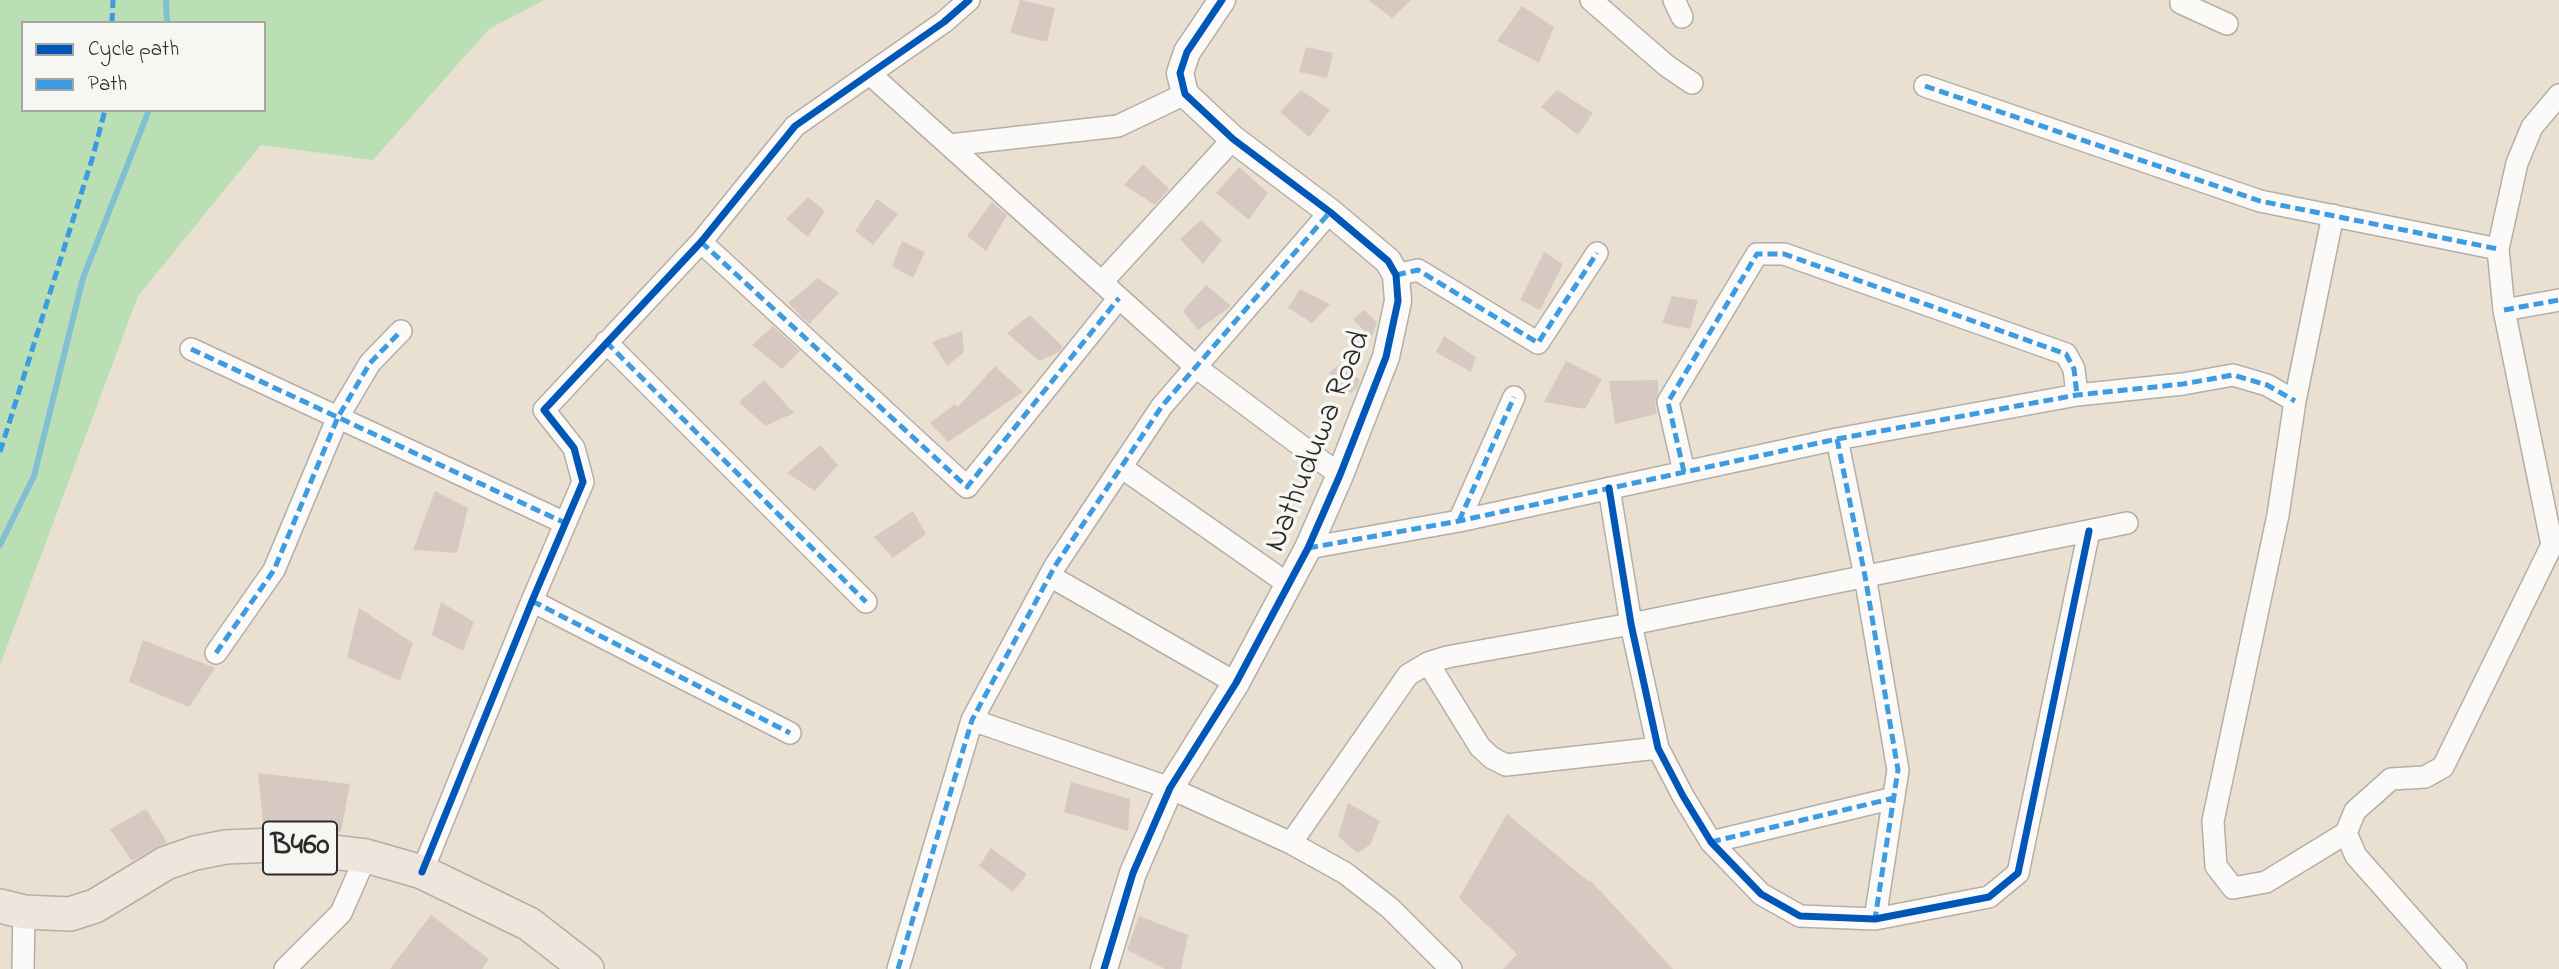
<!DOCTYPE html>
<style>
body{margin:0}
#map{position:relative;width:2559px;height:969px;overflow:hidden;background:#e9e0d2;font-family:"Indie Flower",sans-serif}
canvas{display:block}
.legend{position:absolute;left:21px;top:21px;width:245px;height:91px;box-sizing:border-box;background:#f6f6f2;border:2px solid #a5a5a2;margin:0;padding:9px 12px;list-style:none;font-size:21px;color:#2b2b2b}
.legend li{display:flex;align-items:center;gap:14px;height:35px}
.legend b{width:35px;border:2px solid #a5a5a2}
</style>
<div id="map">
<canvas width="2559" height="969"></canvas>
<ul class="legend">
<li><b style="height:9px;background:#0057b8"></b>Cycle path</li>
<li><b style="height:9px;background:#3d9ce1"></b>Path</li>
</ul>
</div>
<script>
const ctx = document.querySelector('canvas').getContext('2d');
ctx.lineJoin = 'round';
function fill(path, color) { ctx.fillStyle = color; ctx.fill(path, 'evenodd'); }
function stroke(path, color, width, dash) { ctx.strokeStyle = color; ctx.lineWidth = width; ctx.lineCap = dash ? 'butt' : 'round'; ctx.setLineDash(dash || []); ctx.stroke(path); }
function write(font, color, halo, rows, align = 'center') {
  ctx.font = font + ' "Indie Flower",sans-serif'; ctx.lineWidth = 7; ctx.setLineDash([]); ctx.textBaseline = 'middle'; ctx.strokeStyle = halo; ctx.fillStyle = color; for (const [text, x, y, turn = 0] of rows) {
    ctx.save(); ctx.translate(x, y); ctx.rotate((+turn || 0) * Math.PI / 180); ctx.textAlign = isNaN(turn) ? turn : align; if (halo) ctx.strokeText(text, 0, 0); ctx.fillText(text, 0, 0); ctx.restore();
  }
}
const green = new Path2D(`
 M0,0H544L489,29L373,160L261,145L138,296L0,665ZM23,23H264V110H23Z`);
const stream = new Path2D(`
 M166,0L167,23
 M0,545L34,476L83,278L149,110`);
const building = new Path2D(`
 M1020,0L1055,8L1047,42L1010,33Z
 M1368,0H1411L1392,18Z
 M1522,6L1554,27L1539,63L1497,41Z
 M1306,47L1333,53L1327,78L1299,72Z
 M1301,90L1330,110L1309,137L1280,112Z
 M1557,90L1593,113L1578,135L1541,107Z
 M1143,164L1169,189L1155,205L1124,185Z
 M1239,167L1268,193L1249,220L1216,193Z
 M808,197L825,211L808,237L786,219Z
 M877,199L898,214L873,245L855,231Z
 M992,202L1007,215L986,251L967,236Z
 M1201,220L1222,240L1203,264L1180,239Z
 M902,241L925,252L913,278L892,266Z
 M1544,252L1563,264L1540,310L1520,300Z
 M818,278L839,293L809,324L788,303Z
 M1206,285L1231,306L1198,330L1183,311Z
 M1300,289L1330,304L1312,323L1288,308Z
 M1672,296L1698,300L1690,329L1662,323Z
 M1364,310L1377,322L1371,338L1353,319Z
 M1030,315L1063,347L1059,352L1039,361L1007,333Z
 M773,326L800,351L782,369L752,345Z
 M962,331L964,352L947,366L932,342Z
 M1444,336L1476,357L1471,372L1436,352Z
 M1566,361L1602,379L1585,409L1544,402Z
 M1341,363L1360,380L1357,389L1350,393L1329,373Z
 M995,366L1023,392L948,442L930,423L955,404L958,407Z
 M764,380L794,413L765,426L739,402Z
 M1658,380V393L1655,404L1657,414L1615,424L1609,381Z
 M820,445L838,465L815,491L787,473Z
 M435,491L468,508L457,553L413,550Z
 M913,511L926,534L893,558L874,537Z
 M441,602L474,622L463,651L432,635Z
 M359,608L413,643L400,681L347,657Z
 M143,640L215,668L189,707L129,682Z
 M258,773L350,784L341,832L263,824Z
 M1071,782L1130,799L1128,831L1064,812Z
 M1348,803L1380,821L1370,845L1357,853L1338,836Z
 M146,809L167,842L132,861L110,829Z
 M1507,814L1588,881L1590,880L1673,969H1503L1517,954L1459,898Z
 M991,848L1027,874L1013,892L979,866Z
 M431,915L489,959L482,969H390Z
 M1139,916L1188,935L1181,969H1165L1127,950Z`);
const minor = new Path2D(`
 M1591,0L1667,66L1692,83
 M1674,0L1682,17
 M2181,0V3L2227,24
 M871,75L1197,368L1340,475
 M1925,86L2260,201L2498,249
 M950,145L1118,126L1185,94
 M2333,215L2295,401L2278,515L2213,821L2216,866L2233,888L2266,882L2346,833
 M701,242L967,487L1119,298
 M1396,275L1418,270L1538,343L1597,253
 M1102,282L1233,139
 M2504,310L2559,300
 M606,342L866,602
 M191,349L565,523
 M1837,439L1865,576L1898,770L1875,919
 M1121,467L1288,584
 M1684,472L1668,402L1757,254H1784L2066,354L2074,369L2077,395
 M1609,488L1631,624L1658,748L1683,796L1711,842L1761,894L1800,916L1875,919L1989,897L2018,873L2089,531
 M1459,521L1514,397
 M1308,548L1459,521L1837,439L2077,395L2183,384L2233,375L2267,385L2295,401
 M1050,576L1236,683
 M532,601L790,733
 M216,653L274,570L338,417L370,363L401,331
 M1428,663L1480,747L1492,758L1506,765L1658,748
 M972,720L1170,788L1291,843L1345,873L1390,908L1451,969
 M1711,842L1894,798
 M1291,843L1408,675L1428,663L1447,657L1631,624L2127,523
 M422,872L532,601L583,482L574,448L544,410L701,242L795,126L944,22L969,0
 M23,969L24,912
 M285,969L341,913L366,856
 M898,969L972,720L1055,566L1162,406L1330,212
 M2456,969L2356,856L2346,833L2355,811L2391,779L2425,777L2443,767L2552,545L2504,310L2498,249L2517,163L2532,127L2559,95`);
const tertiary = new Path2D(`
 M1104,969L1133,873L1170,788L1236,683L1308,548L1340,475L1386,357L1398,301L1396,275L1388,261L1330,212L1233,139L1185,94L1180,73L1187,52L1222,0`);
const primary = new Path2D(`
 M0,906L24,912L70,914L95,906L166,863L195,853L226,847L273,845L366,856L422,872L529,924L587,969`);
const quiet = new Path2D(`
 M112,23L113,0
 M1925,86L2260,201L2498,249
 M701,242L967,487L1119,298
 M1396,275L1418,270L1538,343L1597,253
 M2504,310L2559,300
 M606,342L866,602
 M191,349L565,523
 M1837,439L1865,576L1898,770L1875,919
 M0,452L93,156L105,110
 M1684,472L1668,402L1757,254H1784L2066,354L2074,369L2077,395
 M1459,521L1514,397
 M1308,548L1459,521L1837,439L2077,395L2183,384L2233,375L2267,385L2295,401
 M532,601L790,733
 M216,653L274,570L338,417L370,363L401,331
 M1711,842L1894,798
 M898,969L972,720L1055,566L1162,406L1330,212`);
const cycleway = new Path2D(`
 M1609,488L1631,624L1658,748L1683,796L1711,842L1761,894L1800,916L1875,919L1989,897L2018,873L2089,531
 M422,872L532,601L583,482L574,448L544,410L701,242L795,126L944,22L969,0
 M1104,969L1133,873L1170,788L1236,683L1308,548L1340,475L1386,357L1398,301L1396,275L1388,261L1330,212L1233,139L1185,94L1180,73L1187,52L1222,0`);
const shields = [
 [300,848,74]
];
const shieldNames = [
 ["B460",300,848]
];
const streetNames = [
 ["Nathuduwa Road",1320,442,-68]
];
fill(green, '#badfb4');
stroke(stream, '#81c0d3', 6);
fill(building, '#d7c9c1');
stroke(minor, '#b4aea5', 24);
stroke(tertiary, '#b4aea5', 29);
stroke(primary, '#b4aea5', 36);
stroke(minor, '#fcfaf8', 21);
stroke(tertiary, '#fcfaf8', 26);
stroke(primary, '#eee5dd', 33);
stroke(quiet, '#3d9ce1', 5, [10, 5]);
stroke(cycleway, '#0057b8', 7);
for (const [x, y, w] of shields) { const box = new Path2D(); box.roundRect(x - w / 2, y - 26.5, w, 53, 5); ctx.fillStyle = '#f6f6f2'; ctx.fill(box); stroke(box, '#2b2b2b', 2); }
write('bold 30px', '#2b2b2b', null, shieldNames);
write('32px', '#2b2b2b', '#f6f6f2', streetNames);
</script>
